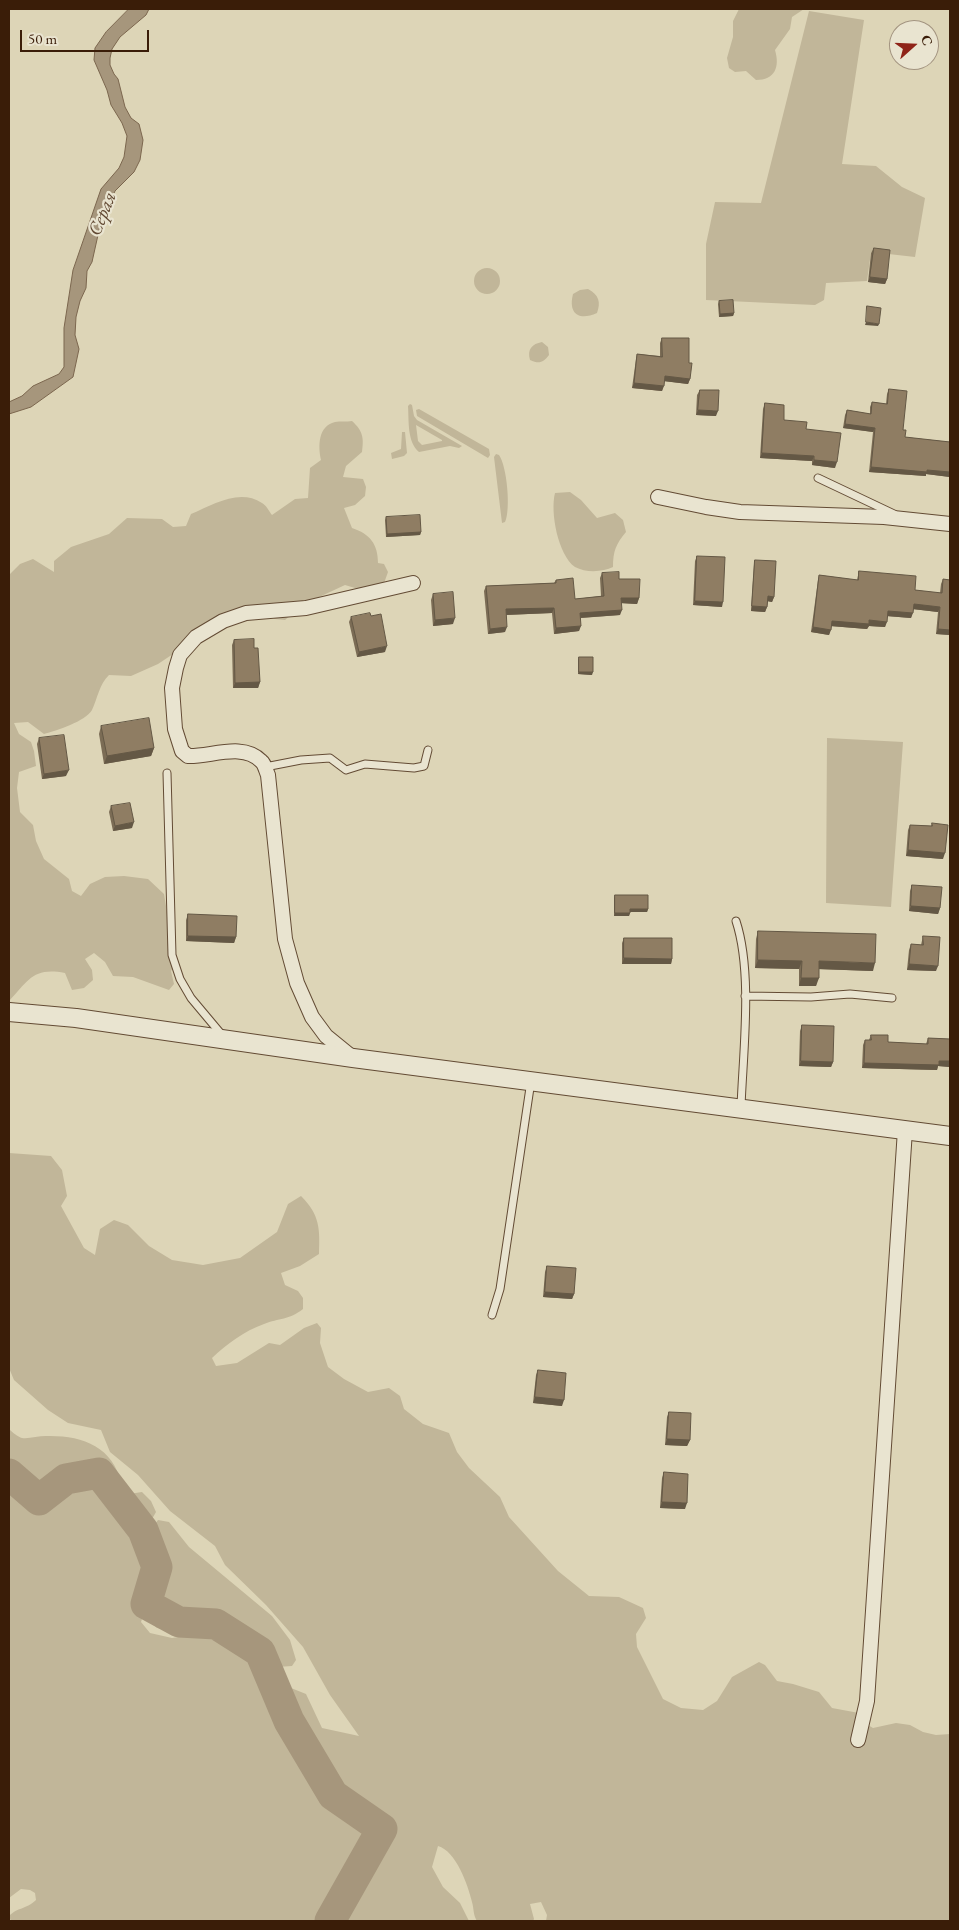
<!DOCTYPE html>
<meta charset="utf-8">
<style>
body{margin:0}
#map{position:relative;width:959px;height:1930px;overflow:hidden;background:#ddd5b7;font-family:"EB Garamond",serif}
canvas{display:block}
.frame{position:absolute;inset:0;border:10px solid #3a1d08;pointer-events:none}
.north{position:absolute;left:889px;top:20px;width:50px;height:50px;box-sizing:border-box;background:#e9e4d0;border:1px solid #a39480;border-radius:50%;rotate:70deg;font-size:14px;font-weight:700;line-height:20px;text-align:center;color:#3a1d08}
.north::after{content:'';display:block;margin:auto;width:18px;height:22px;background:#8f2418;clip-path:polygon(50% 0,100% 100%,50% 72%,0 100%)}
.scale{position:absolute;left:20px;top:30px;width:129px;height:22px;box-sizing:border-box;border:2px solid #3a1d08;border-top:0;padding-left:6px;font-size:15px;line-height:18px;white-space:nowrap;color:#3a1d08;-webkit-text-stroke:4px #e9e4d0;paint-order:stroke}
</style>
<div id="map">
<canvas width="959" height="1930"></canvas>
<div class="frame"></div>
<div class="north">С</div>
<div class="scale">50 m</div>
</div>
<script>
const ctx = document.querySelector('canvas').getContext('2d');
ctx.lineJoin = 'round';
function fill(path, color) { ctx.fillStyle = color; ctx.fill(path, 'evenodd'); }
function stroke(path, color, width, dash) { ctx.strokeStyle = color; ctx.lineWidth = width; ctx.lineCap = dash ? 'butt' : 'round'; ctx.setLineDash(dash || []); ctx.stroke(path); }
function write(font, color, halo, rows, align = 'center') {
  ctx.font = font + ' "EB Garamond",serif'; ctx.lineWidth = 4.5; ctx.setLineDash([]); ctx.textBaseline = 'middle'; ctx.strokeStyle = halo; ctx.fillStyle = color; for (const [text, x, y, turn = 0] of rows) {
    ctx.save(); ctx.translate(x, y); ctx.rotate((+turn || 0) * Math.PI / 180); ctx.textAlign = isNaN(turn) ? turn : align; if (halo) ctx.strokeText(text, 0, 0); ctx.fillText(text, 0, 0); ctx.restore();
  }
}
const green = new Path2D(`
 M739,9H804L792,17L790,29L775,50C780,67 775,80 756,80L746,71L735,72L729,68L727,58L733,37V21Z
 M809,11L864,20L842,164L876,166L902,187L925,198L915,257L871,252L867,281L826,283L824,300L815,305L706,300V244L715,202L761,203Z
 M474 281a13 13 0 1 1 26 0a13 13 0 1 1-26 0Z
 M588,289C599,295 601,302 597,313C579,321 568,314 573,294L580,290Z
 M542,342L548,347L549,355C543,363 539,364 530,360C527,349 532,344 542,342Z
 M410,404L412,405L414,416L417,420L462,446L459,448L450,446L419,452C407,442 409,421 408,406ZM416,425L442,440V441L422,445L418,441Z
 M419,409L489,449L490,455L488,458L417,416L416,410Z
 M352,421C363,431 364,438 362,452L346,466L343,477L363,479L366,487L365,496L355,505L344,508L352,528C370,534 378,544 378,563L384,564L388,572L383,586L365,591L345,585L304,604L285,620L275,619L266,613L236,612L158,664L131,676L109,675C99,685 98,697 92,710C86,721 56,731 44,734L28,722L14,723L19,734L31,742L34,751L36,766L19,772L17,788L20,812L33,825L36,841L44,859L69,879L72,891L81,896L90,884L105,877L124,876L148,879L164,894L168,918L167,941L177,961L171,971L174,984L169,990L133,977L113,976L105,962L94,953L85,959L92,970L93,980L84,988L72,990L65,973C33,967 29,980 9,1001V575L20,564L33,559L54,572V561L71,547L109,534L127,518L162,519L173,527L186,526L191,514C213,505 239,488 262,503C266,505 269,511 272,515L295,499L308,498L310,468L321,460C318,446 318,426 335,422C340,421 347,422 352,421Z
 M402,432H405L407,453L404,456L392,459L391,453L401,449Z
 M496,454L499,455C507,466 511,510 505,522L502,523L494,457Z
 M570,492L581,500L597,518L615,513L623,520L626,532C616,544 613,551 613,567C603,572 586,573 575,567C558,555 550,512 555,493Z
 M827,738L903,742L891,907L826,903Z
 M9,1153L51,1156L62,1170L67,1196L61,1206L84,1248L95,1255L100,1229L114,1220L128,1225L149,1246L172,1260L203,1265L240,1258L277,1232L288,1204L301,1196C320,1215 320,1229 319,1254L300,1266L281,1273L285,1285L298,1291L303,1298V1309C289,1320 279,1318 264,1324C244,1331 227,1344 212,1358L216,1366L237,1363L269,1343L280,1345L304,1328L317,1323L321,1328L320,1343L328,1367L344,1379L368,1392L389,1388L400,1396L404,1409L423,1424L449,1433L457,1452L469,1468L500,1497L509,1517L558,1571L589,1596L619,1597L643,1608L646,1618L636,1634L637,1647L663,1699L681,1708L703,1710L717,1701L732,1677L759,1662L765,1665L777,1681L793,1684L819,1692L832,1708L859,1713L863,1722L873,1728L896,1723L910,1725L923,1732L936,1735L950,1734V1921H546L547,1915L541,1902L530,1904L534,1919L533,1921H477C473,1915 474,1909 472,1902C468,1885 456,1851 438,1846L432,1867L443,1887L460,1903L469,1921H11L9,1916C18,1907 25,1910 36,1900L35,1893L30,1890L21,1889L9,1898V1429C12,1432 18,1437 22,1438C29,1439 38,1436 46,1436C81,1435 113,1446 121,1483L116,1485L129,1494L142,1492L151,1501L156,1512L152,1519H146L151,1529L158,1520L169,1522L189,1547L272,1616L290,1640L296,1660L292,1666L277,1667L286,1686L306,1694L322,1728L359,1736L330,1695L303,1647L266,1605L225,1565L215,1546L170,1511L138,1475L110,1452L101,1430L68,1423L48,1410L14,1380L9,1368ZM148,1601L149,1621L157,1628L198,1634L172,1638L150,1633L141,1622Z`);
const water = new Path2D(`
 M129,9H149L146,15L120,37L112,49L110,58V65L114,74L118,79L125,107L131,118L139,124L143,140L140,160L134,172L115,191L100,226L92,262L87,271L86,288L80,301L76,317L75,335L79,349L73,377L31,407L9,414V402L22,396L33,386L59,374L64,367V328L73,270L101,189L119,168L124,157L127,136L122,123L111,105L107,90L94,60L95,48L106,32Z`);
const river = new Path2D(`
 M9,1474L39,1500L66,1479L99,1473L143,1530L157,1567L146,1604L179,1622L216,1624L260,1652L289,1721L333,1795L382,1829L330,1921`);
const service = new Path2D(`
 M818,478L894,514
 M265,767L301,760L330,758L346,770L365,764L414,768L424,766L428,750
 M167,773L172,955L180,979L191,998L222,1035
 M736,921C753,973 743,1052 741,1107
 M745,996L811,997L850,994L892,998
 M492,1315L500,1289L531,1081`);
const minor = new Path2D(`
 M658,497L706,507L740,512L884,517L950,524
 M353,1058L326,1036L312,1017L297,983L285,939L268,775C266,771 265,764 261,761C243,742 210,757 188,756L182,751L175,729L172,688L176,668L180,655L196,637L223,621L246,613L306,608L413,583
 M858,1740L867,1701L905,1130`);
const tertiary = new Path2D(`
 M9,1012L76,1018L353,1058L950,1136`);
const wall = new Path2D(`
 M874,248L887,279L885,284L868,282L871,253Z
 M719,301L734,313L733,316L719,317L718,304Z
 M662,338L689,363L690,379L688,384L664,381L662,391L632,388L636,359L637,354L660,356V343Z
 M889,389L905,437L950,442V441V477L926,474V476L869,472L873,432L843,428L845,415L847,410L870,414V407L872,402L886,404L887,394Z
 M700,390L716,416L696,415L697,395Z
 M765,403L784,420L806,429L835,468L812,465V461L760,458L763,409Z
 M386,517L421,532L420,535L386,537L385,520Z
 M697,556L722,607L693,605L695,561Z
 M755,560L774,597L772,602L768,601L767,607L765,612L751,611L754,565Z
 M859,571L915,590L940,593L941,584L943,579L950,580V635L936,634L938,612L913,609L911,618L887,616L885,627L869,626L867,629L831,626L829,635L811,632L818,580L819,575L857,580Z
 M602,573L619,579L639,598L637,604L621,603L620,615L581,618L579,631L554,634L552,613L506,615L505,632L488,634L484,591L486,586L554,583L556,580L575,599L601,596L600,578Z
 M433,594L453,624L433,626L431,600Z
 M351,617L385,652L357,657L349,622Z
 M234,640L254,648L260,682L258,688H233L232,645Z
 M579,657L592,675L578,674V660Z
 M101,726L154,748L151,756L104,764L99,734Z
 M39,738L66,776L42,779L37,744Z
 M111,806L132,828L113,831L109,812Z
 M932,823L943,859L906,856L908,830L910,825L931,826Z
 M912,885L940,908L938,914L909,911L910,891Z
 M615,895L648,909L647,912H630L629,916H614V898Z
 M188,914L236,937L234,943L186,941V920Z
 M758,931L873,971L819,969L816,986H799V969L755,968L756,939Z
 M923,936L936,971L907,970L909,950L911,944L921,945Z
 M624,938L672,959L671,964H622V943Z
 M802,1025L833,1062L831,1067L799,1066L800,1031Z
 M871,1035L888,1042L926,1044L928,1038L950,1039V1067L938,1066L937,1070L862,1068L863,1045L865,1040H869Z
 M547,1266L574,1294L572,1299L543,1297L545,1272Z
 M538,1370L562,1406L533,1403L536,1375Z
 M669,1412L690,1440L687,1446L665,1445L667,1417Z
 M664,1472L685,1509L660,1508L662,1478Z`);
const shadedWall = new Path2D(`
 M870,277L887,279L885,284L868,282Z
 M734,313L733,316L719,317L720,314Z
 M866,322L879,324L878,326L865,325Z
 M665,376L690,379L688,384L663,381Z
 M634,383L664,386L662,391L632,388Z
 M698,410L718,411L716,416L696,415Z
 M845,424L875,428L873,432L843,428Z
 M762,453L814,456L812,461L760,458Z
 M814,460L837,462L835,468L812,465Z
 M871,467L927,470L950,472V477L926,474V476L869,472Z
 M421,532L420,535L386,537L387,534Z
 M768,596L774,597L772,602L766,601Z
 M621,598H639L637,604L619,603Z
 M695,601L723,602L722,607L693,605Z
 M914,604L940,607L938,612L912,609Z
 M752,606L767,607L765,612L751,611Z
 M554,608L552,613L504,615L506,609Z
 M622,610L620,615L578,618L580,613Z
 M888,611L913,613L911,618L886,616Z
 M455,618L453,624L433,626L435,620Z
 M869,620L887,622L885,627L869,626L867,629L830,626L832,621Z
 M581,626L579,631L554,634L556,628Z
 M507,627L505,632L488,634L490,629Z
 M813,627L831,630L829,635L811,632Z
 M938,629L950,630V635L936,634Z
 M387,646L385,652L357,657L359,652Z
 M579,672H593L592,675L578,674Z
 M260,682L258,688H233L235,683Z
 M154,748L151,756L104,764L107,756Z
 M69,770L66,776L42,779L44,774Z
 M134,822L132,828L113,831L115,826Z
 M908,850L945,853L943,859L906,856Z
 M911,906L940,908L938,914L909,911Z
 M630,909H648L647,912H629Z
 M615,913H630L629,916H614Z
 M188,936L236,937L234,943L186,941Z
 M624,958L672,959L671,964H622Z
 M758,960L802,961L799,969L755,968Z
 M819,961L875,963L873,971L816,969Z
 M909,964L938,966L936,971L907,970Z
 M801,978H819L816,986H799Z
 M801,1061L833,1062L831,1067L799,1066Z
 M939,1061H950V1067L938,1066L937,1070L862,1068L864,1063Z
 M545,1292L574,1294L572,1299L543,1297Z
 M535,1397L564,1400L562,1406L533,1403Z
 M667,1439L690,1440L687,1446L665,1445Z
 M662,1502L687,1503L685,1509L660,1508Z`);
const building = new Path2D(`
 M874,248L890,250L887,279L870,277Z
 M733,300L734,313L720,314L719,301Z
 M867,306L881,308L879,324L866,322Z
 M662,338H689V363H692L690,379L665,376L664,386L634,383L637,354L662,357Z
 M889,389L907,391L903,430H906L905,437L950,442V472L927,470V472L871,467L875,428L845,424L847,410L871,414L872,402L887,404Z
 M700,390H719L718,411L698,410Z
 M765,403L784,405V420L807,422L806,429L841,433L837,462L814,460V456L762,453Z
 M420,515L421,532L387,534L386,517Z
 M697,556L725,557L723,602L695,601Z
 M755,560L776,561L774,597L768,596L767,607L752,606Z
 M859,571L916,576L915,590L942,593L943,579L950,580V630L938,629L940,607L914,604L913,613L888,611L887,622L869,620V624L832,621L831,630L813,627L819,575L858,580Z
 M619,572V579H640L639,598H621L622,610L580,613L581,626L556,628L554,608L506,609L507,627L490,629L486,586L556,583V580L573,578L575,599L604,596L602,573Z
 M453,592L455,618L435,620L433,594Z
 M370,613L371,616L381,614L387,646L359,652L351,617Z
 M254,639V648H258L260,682L235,683L234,640Z
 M579,657H593V672H579Z
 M149,718L154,748L107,756L101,726Z
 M64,735L69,770L44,774L39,738Z
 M130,803L134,822L115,826L111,806Z
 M932,823L948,825L945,853L908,850L910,825L932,826Z
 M912,885L942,887L940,908L911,906Z
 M615,895H648V909H630V913H615Z
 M188,914L237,916L236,937L188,936Z
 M758,931L876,934L875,963L819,961V978H801L802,961L758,960Z
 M923,936L940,937L938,966L909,964L911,944L923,945Z
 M624,938H672V959L624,958Z
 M802,1025L834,1026L833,1062L801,1061Z
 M871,1035H888V1042L928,1044V1038L950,1039V1061H939V1065L864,1063L865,1040H871Z
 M547,1266L576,1268L574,1294L545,1292Z
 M538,1370L566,1373L564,1400L535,1397Z
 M669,1412L691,1413L690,1440L667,1439Z
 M664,1472L688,1474L687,1503L662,1502Z`);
const waterNames = [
 ["Серая",103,214,-68]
];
fill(green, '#c1b699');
fill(water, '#a6967c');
stroke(water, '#7b664e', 1);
stroke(river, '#a6967c', 31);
stroke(service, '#634b34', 9);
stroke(minor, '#634b34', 16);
stroke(tertiary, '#634b34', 20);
stroke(service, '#e9e4d0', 7);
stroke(minor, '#e9e4d0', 14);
stroke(tertiary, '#e9e4d0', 18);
fill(wall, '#7b6c55');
fill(shadedWall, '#645845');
fill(building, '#8f7d63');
stroke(building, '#645845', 1);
write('italic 19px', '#604731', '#e9e4d0', waterNames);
</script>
